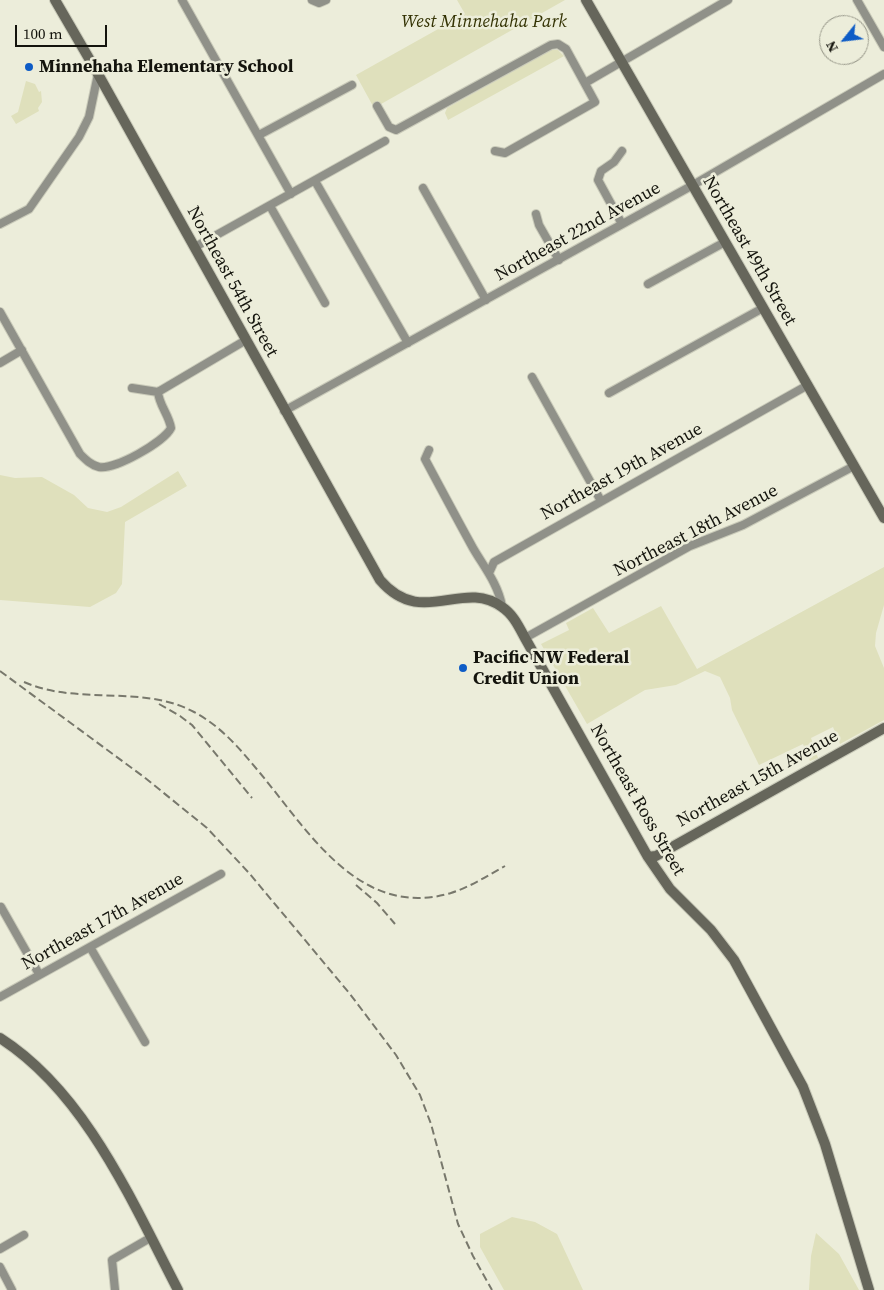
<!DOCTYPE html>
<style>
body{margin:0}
#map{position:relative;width:884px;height:1290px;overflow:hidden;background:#ecedda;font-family:"Source Serif 4",serif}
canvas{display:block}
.north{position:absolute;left:819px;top:15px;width:50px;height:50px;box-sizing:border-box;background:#ecedda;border:1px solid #969688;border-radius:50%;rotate:241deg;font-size:14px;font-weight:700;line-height:20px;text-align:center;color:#14140d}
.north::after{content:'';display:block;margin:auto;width:18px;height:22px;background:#0e5cc6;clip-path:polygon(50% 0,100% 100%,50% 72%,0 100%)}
.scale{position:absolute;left:15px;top:25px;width:92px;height:22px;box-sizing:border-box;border:2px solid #14140d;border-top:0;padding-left:6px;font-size:15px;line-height:18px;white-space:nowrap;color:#14140d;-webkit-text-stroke:4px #ecedda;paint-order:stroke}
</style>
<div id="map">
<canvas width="884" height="1290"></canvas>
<div class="north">N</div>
<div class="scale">100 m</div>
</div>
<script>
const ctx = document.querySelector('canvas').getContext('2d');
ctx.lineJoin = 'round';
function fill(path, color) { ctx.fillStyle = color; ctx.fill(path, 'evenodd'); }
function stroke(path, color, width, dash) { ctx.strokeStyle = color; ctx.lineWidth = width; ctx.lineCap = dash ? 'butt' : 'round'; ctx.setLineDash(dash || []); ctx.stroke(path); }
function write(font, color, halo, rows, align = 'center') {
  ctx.font = font + ' "Source Serif 4",serif'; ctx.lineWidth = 5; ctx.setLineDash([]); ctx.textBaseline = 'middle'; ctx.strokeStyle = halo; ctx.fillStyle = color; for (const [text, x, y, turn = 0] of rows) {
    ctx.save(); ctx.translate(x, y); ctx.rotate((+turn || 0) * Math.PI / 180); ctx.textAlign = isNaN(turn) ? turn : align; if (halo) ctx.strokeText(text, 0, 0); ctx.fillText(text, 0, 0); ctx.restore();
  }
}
const green = new Path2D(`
 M457,0H565L374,108L356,75L465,14Z
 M551,50H558L564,56L448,120L445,113L447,108Z
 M26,81L35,84L39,92L41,91L42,102L38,108L39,111L16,124L11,116L18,112Z
 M178,471L187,486L125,522L122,584L116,593L90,607L0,600V475L15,478L42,477L74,495L88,508L107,512L121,507Z
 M884,567V605L876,633L875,646L884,668V720L840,744L833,727L811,738L818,758L810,761L803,744L759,765L732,710L730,698L720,677L705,671L676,685L645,690L587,724L541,644L569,630L566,623L593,608L609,633L661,606L697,669Z
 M512,1217L535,1222L557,1234L583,1290H504L480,1247V1234Z
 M816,1233L839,1254L859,1290H809L811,1256Z`);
const street = new Path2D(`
 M182,0L291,194
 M312,0L319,3L326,0
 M857,0L884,47
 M585,83L728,0
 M377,106L389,127L396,130L551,45L558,44L566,49L595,102L505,153L495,151
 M259,135L352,85
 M622,151L614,162L601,171L598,180L622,224
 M315,181L408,343
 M423,188L486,300
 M270,206L325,303
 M536,214L539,225L559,260
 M0,224L29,209L79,137L89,117L98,74
 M195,247L385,141
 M648,284L725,242
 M0,312L80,454C86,460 91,465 99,467C115,470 164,442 171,428C169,415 159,405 158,392L246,340
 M0,363L22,350
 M532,377L601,501
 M132,388L158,392
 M609,393L763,308
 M284,411L693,185L884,74
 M429,450L425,459C441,489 457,519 473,548C484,567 498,584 502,606
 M489,573L494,562L808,385
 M525,638L690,546L743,525L854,466
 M1,907L39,974
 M90,947L145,1042
 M0,997L221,874
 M0,1249L24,1235
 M0,1267L12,1290
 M115,1290L112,1260L150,1238`);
const secondary = new Path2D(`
 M55,0L98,74L380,580C422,629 462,578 502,607C513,614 519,627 525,638L648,857L670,889L711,930L734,960L803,1087L825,1144L869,1290
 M586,0L884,518
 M648,857L656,856L884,728
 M0,1038C86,1093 132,1202 178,1290`);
const rail = new Path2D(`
 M0,671L144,777L207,828L249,873L350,994L396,1055L420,1095L431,1124L458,1224L473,1256L492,1290
 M24,682C78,706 142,684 194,712C222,727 240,749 260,773C309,832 360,920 451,893C470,887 487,876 505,866
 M159,704L180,716L192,725L252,798
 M356,885L377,903L395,924`);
const markers = [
 [29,67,5,"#0e5cc6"],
 [463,668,5,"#0e5cc6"]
];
const parkNames = [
 ["West Minnehaha Park",484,22]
];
const poiNames = [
 ["Minnehaha Elementary School",39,67],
 ["Pacific NW Federal",473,658],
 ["Credit Union",473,679]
];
const streetNames = [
 ["Northeast 22nd Avenue",578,232,-29],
 ["Northeast 49th Street",749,251,60],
 ["Northeast 54th Street",232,282,61],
 ["Northeast 19th Avenue",622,472,-29],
 ["Northeast 18th Avenue",696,531,-27],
 ["Northeast 15th Avenue",758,779,-29],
 ["Northeast Ross Street",637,800,60],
 ["Northeast 17th Avenue",103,922,-29]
];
fill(green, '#dfe0bc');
stroke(street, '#c9cab9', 10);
stroke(secondary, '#c9cab9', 12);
stroke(street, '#909189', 8);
stroke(secondary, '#66665b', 10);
stroke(rail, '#78786c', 2, [8, 4]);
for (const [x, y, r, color] of markers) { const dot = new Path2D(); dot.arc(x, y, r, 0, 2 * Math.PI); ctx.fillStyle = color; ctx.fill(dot); stroke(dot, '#ecedda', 2); }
write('italic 18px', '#333203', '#ecedda', parkNames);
write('bold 18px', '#14140d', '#ecedda', poiNames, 'left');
write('18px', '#14140d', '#ecedda', streetNames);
</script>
